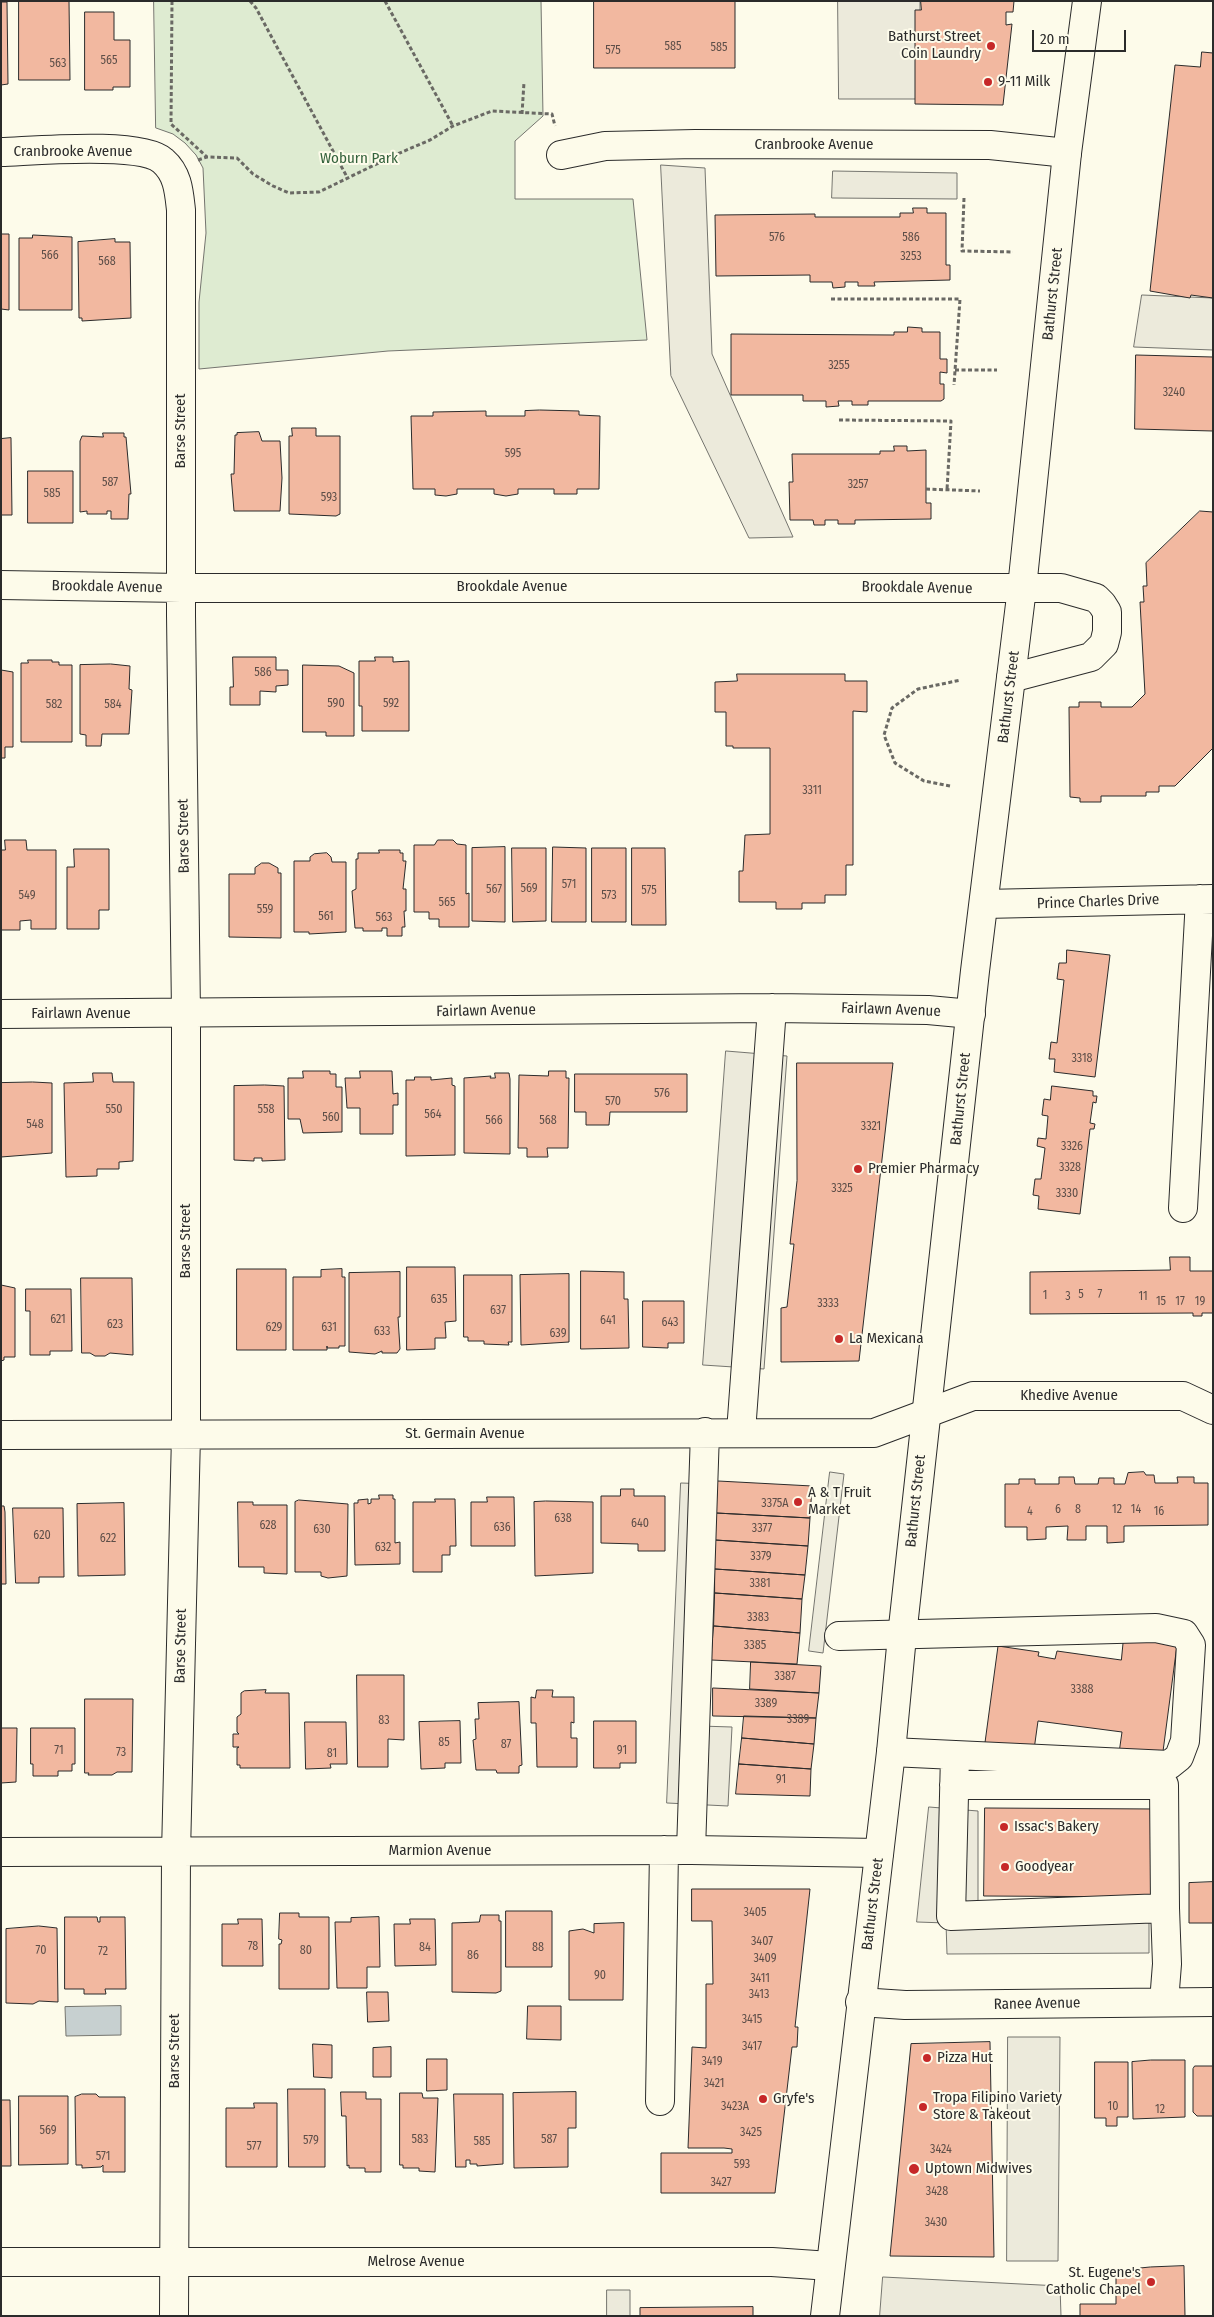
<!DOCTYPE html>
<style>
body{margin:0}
#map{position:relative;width:1214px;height:2317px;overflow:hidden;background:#fdfbea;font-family:"Fira Sans Condensed",sans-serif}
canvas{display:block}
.frame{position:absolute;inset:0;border:2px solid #2b2b2b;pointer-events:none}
.scale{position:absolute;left:1032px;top:30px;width:94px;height:22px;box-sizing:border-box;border:2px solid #2b2b2b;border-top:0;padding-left:6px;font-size:15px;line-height:18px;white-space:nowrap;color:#2b2b2b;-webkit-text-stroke:4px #fdfbea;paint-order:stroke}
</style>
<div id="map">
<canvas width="1214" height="2317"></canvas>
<div class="frame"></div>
<div class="scale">20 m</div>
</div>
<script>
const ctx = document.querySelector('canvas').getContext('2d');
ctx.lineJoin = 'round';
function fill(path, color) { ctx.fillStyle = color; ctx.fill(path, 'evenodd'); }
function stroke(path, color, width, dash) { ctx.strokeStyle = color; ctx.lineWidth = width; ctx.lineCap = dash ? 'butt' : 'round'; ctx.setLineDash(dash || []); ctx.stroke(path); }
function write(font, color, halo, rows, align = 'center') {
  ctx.font = font + ' "Fira Sans Condensed",sans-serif'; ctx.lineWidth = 4; ctx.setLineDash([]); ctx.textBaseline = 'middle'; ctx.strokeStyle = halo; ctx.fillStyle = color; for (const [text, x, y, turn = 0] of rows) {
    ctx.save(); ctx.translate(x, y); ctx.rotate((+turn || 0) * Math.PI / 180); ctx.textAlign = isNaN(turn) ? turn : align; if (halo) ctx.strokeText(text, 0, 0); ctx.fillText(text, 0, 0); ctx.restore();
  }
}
const green = new Path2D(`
 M154,1H541L543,116L515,141V199H633L647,340L388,351L199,369V302L206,233L203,168L196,155L185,143L173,134L156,128Z`);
const parking = new Path2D(`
 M838,1H920V99H839Z
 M661,165L705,168L712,354L793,537L749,538L671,376Z
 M833,171L957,173V199L832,198Z
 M1142,295L1213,298V350L1134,347Z
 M726,1051L787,1056L764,1369L703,1365Z
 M830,1472L844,1474L823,1653L809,1651Z
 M681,1483L710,1484L700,1726L732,1727L728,1806L667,1803Z
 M929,1807L978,1811V1903L1149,1904V1953L947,1954L946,1923L917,1922Z
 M1008,2037H1060L1058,2261H1007Z
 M883,2277L1060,2286L1061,2316H880Z
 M607,2290H630V2316H607Z`);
const water = new Path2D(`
 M121,2006V2035L66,2036L65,2007Z`);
const building = new Path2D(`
 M19,1H69L70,80H19Z
 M594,1H735V68H594Z
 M921,1H1014L1013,12H1006V25L1012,24L1003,105L915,104V10H921Z
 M1,2H7L8,84L1,85Z
 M85,12H114V40H130V87H113V90H85Z
 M1202,52L1213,53V298L1191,295L1190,298L1150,291L1175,65L1200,67Z
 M913,208H927V213H946V265H950V280L874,282L875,286H858V282H845V287L833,288L832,282H810V275L716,276L715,215L815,214V217H900V213H913Z
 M1,234H9V310L1,309Z
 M33,235L72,237V310H19V238H32Z
 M115,239V242H130L131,318L82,321V318H79L78,242Z
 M908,327L922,328V332H940V359H947V373L940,372V384H944V399L941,401H868V405H852V401H838L839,406L826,407V401H803V395H731V334L894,335V332H907Z
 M1136,355L1213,357V431L1135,429Z
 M540,410L579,411V415L600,416L599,489H577V494H554V489H518V494L506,496L494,494V489H457V494L446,496L435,495V489H413L411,416H433V412L486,411V416H525V411Z
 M292,428H316V436H340V514L336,516L289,514V436H292Z
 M259,432L262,441H280L282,478L280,511H234L231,474H234L235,435H237V433Z
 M103,433H124V437H126L131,494H129L128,519H111V511H107V514H87V511L80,512V441L82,436L103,437Z
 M11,438L12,515H1V439Z
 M894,446H907V451L926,450V503H931V519L855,520V524H838V520H825V525H814L813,520H790L789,482H793L792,454H880V451H894Z
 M28,471H73V523H28Z
 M1200,511L1213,512V748L1175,786H1159V792H1146V796H1101V802H1080V798L1070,797L1069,707H1079V702H1101V707H1132L1145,694L1140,602H1144L1143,586H1147L1146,563Z
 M233,657H276V670H288V685L276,686V692L260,691V705H230V687H233Z
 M375,657H393V662L409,661V731H362V706H359V661H375Z
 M28,660H52V662H59V665H72V742H21V663H28Z
 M111,664L130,666L129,689L132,690L129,734H102L101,746H86V735L80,734V665Z
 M303,665L339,666L354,673V736H326V732H303Z
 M1,670L13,672V747H5V758H1Z
 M737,674H845V681H867V712L853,711V865H846V895H825V903H802V909H776V902H739V871H743L745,835L770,834V748H733V746H726V712H715V682L737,681Z
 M5,840H26L27,850H56V929H31V920L20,921V930H1V850H5Z
 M438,840H453L457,844L466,845V894L469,893V927H439V919H429V912H414V845H434Z
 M505,847V922L472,921V848Z
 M553,847L586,848V922H552Z
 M512,848H546V921L513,922Z
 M592,848H626V922H592Z
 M632,848H665L666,925H632Z
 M74,849H109V910H99V929H67V867H74Z
 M379,850H400V853H403V861H406L403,889H406V911H404L405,927H402V936H387V928H382V931H363V928H355L352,891L356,889V859H358V853H379Z
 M327,853L331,857L332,862H346V932L309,934V932H294V861H310V857L314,854Z
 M262,863H269L278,868V873H281V938L229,937V874H255V868Z
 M1067,950L1110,955L1095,1077L1054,1072L1055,1059H1049L1051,1042L1057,1043L1064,980L1057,979L1059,963H1066Z
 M797,1063H893L859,1361L781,1362V1308L787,1307L794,1244H790L797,1181Z
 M303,1071H330V1074H336V1087H342V1132L303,1133L300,1119H288V1078H303Z
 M360,1071H392L393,1094L398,1093V1105H393V1134H360V1108H347L345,1078H360Z
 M549,1071H566V1078H569L568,1148H547L548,1157H527V1148H518L519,1075L548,1076Z
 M93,1073H112L113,1082H134L133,1161L119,1162V1169H97V1176L66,1177L64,1083L93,1082Z
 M495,1073H509L510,1079V1154L464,1153V1078L491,1076L490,1078H495Z
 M575,1074H687V1112H610L609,1125H586V1112H575Z
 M415,1077H431V1080L452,1078V1085L455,1086V1155L406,1156V1080H414Z
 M33,1082L52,1083V1153L1,1157V1083Z
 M265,1085L284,1086L285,1160L262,1161V1158H254V1161L234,1160V1086Z
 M1052,1086L1093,1091V1096H1097L1096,1103L1093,1102L1090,1123L1095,1124L1094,1129H1090L1080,1214L1038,1209L1039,1196L1033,1195L1035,1179H1041L1045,1148L1037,1146L1038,1138L1046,1139L1048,1116L1042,1115L1044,1099L1050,1100Z
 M1170,1257H1190V1271H1213V1313H1202V1316H1193V1313L1030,1314V1272L1170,1270Z
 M407,1267H455L456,1321L445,1322L446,1338H435V1349L407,1350Z
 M237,1269H286V1350H237Z
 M342,1269V1277H345V1346H339V1348H327V1346V1350H293V1277H321V1270Z
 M581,1271L624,1272V1299H628L629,1348L581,1349Z
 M400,1272V1317H398L400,1349L397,1353H382V1351L375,1354L349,1352V1273Z
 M569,1274V1342L521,1345L520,1275Z
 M464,1275H512V1342H508L509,1345L484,1344V1341H468V1337H464Z
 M81,1278H132L133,1355L110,1353L105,1356H95L90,1353H82Z
 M1,1285L15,1288V1357H4V1360L1,1361Z
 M26,1289H71L72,1351H50V1355H30V1311H26Z
 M643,1301H684V1343H668V1348L643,1347Z
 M1144,1472L1146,1475H1154L1155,1483H1178L1177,1477H1194V1483H1208V1525L1124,1526V1542L1107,1543V1526H1086V1540H1067L1068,1526L1046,1527V1539L1027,1540V1527H1005V1484H1019V1479H1035V1484H1059V1477H1074L1075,1484H1098L1099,1478H1114V1484H1125L1128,1473Z
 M718,1481L812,1486L810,1518L716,1513Z
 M621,1489H634V1496H665V1551H638V1544L601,1543V1496H620Z
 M379,1495H393V1499H395V1543L400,1542V1564L355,1565L354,1503H358V1500L368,1499V1504L371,1503V1499H379Z
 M487,1497H514L515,1546H471V1502H487Z
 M435,1499H455L456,1546H450V1555H442V1572H413V1502H435Z
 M299,1500L348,1504L347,1576L328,1578L321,1576V1572H295V1502Z
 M546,1501L593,1502V1573L535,1576L534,1502Z
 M238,1502H253V1505H287V1574L264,1573V1567H239Z
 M124,1503L125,1575L78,1576L77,1504Z
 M1,1506H4L5,1512L6,1584H1Z
 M13,1508H63L64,1577H39V1583H16Z
 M716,1513L810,1518L808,1546L715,1540Z
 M715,1540L808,1546L805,1575L715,1569Z
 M715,1569L805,1575L802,1599L715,1593Z
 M715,1593L802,1599L800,1633L714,1626Z
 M714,1626L800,1633L797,1664L711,1660Z
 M1124,1637L1177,1645L1162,1759L1119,1753L1122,1732L1038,1721L1033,1757L984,1750L998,1646L1039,1652L1038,1656L1055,1659L1057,1651L1121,1660Z
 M751,1662L821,1666L819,1693L750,1689Z
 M357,1675H404V1740L388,1739V1767H358Z
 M713,1688L819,1693L816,1718L713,1716Z
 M266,1690L265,1693H289L290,1768H240V1765H237V1748L239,1747H233V1734H239L237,1732V1717L241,1714V1693L244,1691Z
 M537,1690H553L552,1697H574V1723L571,1722V1738H577V1767H537L536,1723H531V1697L535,1698Z
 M85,1699H133L132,1772H117L112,1775H88L89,1773H85Z
 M519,1702L522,1765L519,1766V1773H497L496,1770H476L473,1740L476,1739L475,1719H479L478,1703Z
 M744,1716L816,1718L814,1744L742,1738Z
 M460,1721L461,1763H445V1768L421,1769L419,1722Z
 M594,1721H636V1763H620V1768H594Z
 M305,1722H346L347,1764H330L331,1768L306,1769Z
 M1,1728H17L16,1782L1,1783Z
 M31,1728H75V1764H72V1771H58V1776H33V1764H31Z
 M742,1738L814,1744L811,1769L739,1764Z
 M739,1764L811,1769L810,1796L736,1794Z
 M985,1808L1157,1809V1897L984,1896Z
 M1213,1882V1923H1189V1883Z
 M692,1889H810L795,2027H798L797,2047H792L775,2193H661V2153H732V2149L724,2148H688L692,2047L706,2048V1984H713L712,1921H692Z
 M506,1911H552V1967H506Z
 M280,1913H299V1917H329V1989H279V1944H281L282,1940L279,1939Z
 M481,1915H499V1921H501V1991L496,1993L452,1992V1923L479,1922Z
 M65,1917H97L98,1922H100V1917H125L126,1989H105L106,1994H84V1989H65Z
 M379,1917L380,1967H367V1988H337L335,1922H351V1918Z
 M238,1919H262L263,1966H222V1924H238Z
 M410,1919H435L436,1965L395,1966L394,1924H410Z
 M624,1923L623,2000H569V1931L583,1929L594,1933V1924Z
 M39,1926L57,1928L58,2002L39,2001L33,2004L6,2003V1929Z
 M367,1992H388L389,2021L368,2022Z
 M528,2006H561V2040L527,2039Z
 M990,2042L994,2257L890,2256L911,2044Z
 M313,2044L332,2045V2078L314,2077Z
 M391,2047V2077H373V2048Z
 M427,2059H447V2090L427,2091Z
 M1151,2060H1185V2117L1133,2119L1132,2062Z
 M1095,2062H1128V2117H1117V2126H1106V2118H1095Z
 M1195,2066H1213V2116H1197L1193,2112V2069Z
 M288,2089H325V2167H289Z
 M341,2092H366V2099H381V2172H365V2168H349V2165L347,2166L346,2116H342Z
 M576,2092V2128H568V2167L514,2168L513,2093Z
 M400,2093H422L423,2098H438L435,2172L419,2171V2168H403V2165H400Z
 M82,2094H96L99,2097H125V2172H103V2165L101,2167L82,2168V2165H76L75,2097Z
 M454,2094H503V2164L477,2166V2164H470V2160H466V2167H456Z
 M19,2096H68V2164L19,2165Z
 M1,2100H10L11,2166H1Z
 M254,2103H277V2167H226V2108H254Z
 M1184,2266L1185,2316H1080V2304H1116V2270H1140V2268L1150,2267Z
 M753,2307V2316H640V2308Z`);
const path = new Path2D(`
 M172,1L171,124L207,157
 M250,1L256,8L347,177
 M385,1L453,126
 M522,114L524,82
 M198,160L207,157L237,158L253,174L273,186L289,193L319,192L395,155L430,140L453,126L492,111L552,114L555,126
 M964,198L962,251L1013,252
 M831,299H960L954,385
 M955,370H997
 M839,420L951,421L947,490
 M926,489L980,491
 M950,786L924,781L895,763L884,735L892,708L918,689L961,680`);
const minor = new Path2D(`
 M1,152C34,151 141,141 163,161C178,174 179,192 181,210V615L186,1014V1435L176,1853L174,2316
 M561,155L605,146L695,144L990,145L1067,153
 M1,585L181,588H1061L1096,598L1102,604L1107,612V632L1104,644L1091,657L1011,678
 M984,904L1213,899
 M1,1014L772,1008L928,1010L971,1014
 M1183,1208L1200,899
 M741,1432L772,1008
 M1,1435L874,1433L973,1396H1183L1213,1410
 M839,1636L1156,1628L1184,1634L1191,1645L1185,1741L1179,1757L1169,1765L891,1752
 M955,1755L951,1916L1165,1908L1167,1964L1164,2002
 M954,1785H1164L1165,1908
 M691,1850L705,1432
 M1,1852L691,1850L879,1853
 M860,2002L905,2005L1213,2002
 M660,2101L664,1850
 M1,2262H772L830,2266`);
const major = new Path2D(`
 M825,2316L891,1752L902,1636L975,971L1022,588L1067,153L1087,1`);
const markers = [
 [991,46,5,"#c62828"],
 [988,82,5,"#c62828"],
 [858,1169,5,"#c62828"],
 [839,1339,5,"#c62828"],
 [798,1502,5,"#c62828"],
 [1004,1827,5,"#c62828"],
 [1005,1867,5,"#c62828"],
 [927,2058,5,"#c62828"],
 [763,2099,5,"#c62828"],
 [923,2107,5,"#c62828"],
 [914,2169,6,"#c62828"],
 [1151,2282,5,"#c62828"]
];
const numberNames = [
 ["585",673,47],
 ["585",719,48],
 ["575",613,51],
 ["565",109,61],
 ["563",58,64],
 ["576",777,238],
 ["586",911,238],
 ["566",50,256],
 ["3253",911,257],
 ["568",107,262],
 ["3255",839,366],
 ["3240",1174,393],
 ["595",513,454],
 ["587",110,483],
 ["3257",858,485],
 ["585",52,494],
 ["593",329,498],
 ["586",263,673],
 ["590",336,704],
 ["592",391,704],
 ["582",54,705],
 ["584",113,705],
 ["3311",812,791],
 ["571",569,885],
 ["569",529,889],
 ["567",494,890],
 ["575",649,891],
 ["549",27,896],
 ["573",609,896],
 ["565",447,903],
 ["559",265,910],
 ["561",326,917],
 ["563",384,918],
 ["3318",1082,1059],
 ["576",662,1094],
 ["570",613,1102],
 ["550",114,1110],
 ["558",266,1110],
 ["564",433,1115],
 ["560",331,1118],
 ["566",494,1121],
 ["568",548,1121],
 ["548",35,1125],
 ["3321",871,1127],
 ["3326",1072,1147],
 ["3328",1070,1168],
 ["3325",842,1189],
 ["3330",1067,1194],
 ["5",1081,1295],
 ["7",1100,1295],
 ["1",1045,1296],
 ["3",1068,1297],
 ["11",1143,1297],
 ["635",439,1300],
 ["15",1161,1302],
 ["17",1180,1302],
 ["19",1200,1302],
 ["3333",828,1304],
 ["637",498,1311],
 ["621",58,1320],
 ["641",608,1321],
 ["643",670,1323],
 ["623",115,1325],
 ["629",274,1328],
 ["631",329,1328],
 ["633",382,1332],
 ["639",558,1334],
 ["3375A",775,1504],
 ["6",1058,1510],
 ["8",1078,1510],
 ["12",1117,1510],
 ["14",1136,1510],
 ["4",1030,1512],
 ["16",1159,1512],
 ["638",563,1519],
 ["640",640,1524],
 ["628",268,1526],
 ["636",502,1528],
 ["3377",762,1529],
 ["630",322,1530],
 ["620",42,1536],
 ["622",108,1539],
 ["632",383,1548],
 ["3379",761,1557],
 ["3381",760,1584],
 ["3383",758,1618],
 ["3385",755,1646],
 ["3387",785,1677],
 ["3388",1082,1690],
 ["3389",766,1704],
 ["3389",798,1720],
 ["83",384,1721],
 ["85",444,1743],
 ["87",506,1745],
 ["71",59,1751],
 ["91",622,1751],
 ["73",121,1753],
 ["81",332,1754],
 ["91",781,1780],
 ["3405",755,1913],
 ["3407",762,1942],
 ["78",253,1947],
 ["84",425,1948],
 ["88",538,1948],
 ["70",41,1951],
 ["80",306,1951],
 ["72",103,1952],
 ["86",473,1956],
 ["3409",765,1959],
 ["90",600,1976],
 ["3411",760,1979],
 ["3413",759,1995],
 ["3415",752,2020],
 ["3417",752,2047],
 ["3419",712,2062],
 ["3421",714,2084],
 ["3423A",735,2107],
 ["10",1113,2107],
 ["12",1160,2110],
 ["569",48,2131],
 ["3425",751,2133],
 ["583",420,2140],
 ["587",549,2140],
 ["579",311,2141],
 ["585",482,2142],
 ["577",254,2147],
 ["3424",941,2150],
 ["571",103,2157],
 ["593",742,2165],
 ["3427",721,2183],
 ["3428",937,2192],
 ["3430",936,2223]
];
const poiNames = [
 ["Bathurst Street",981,37,"right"],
 ["Coin Laundry",981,54,"right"],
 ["9-11 Milk",998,82],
 ["Premier Pharmacy",868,1169],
 ["La Mexicana",849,1339],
 ["A & T Fruit",808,1493],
 ["Market",808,1510],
 ["Issac's Bakery",1014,1827],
 ["Goodyear",1015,1867],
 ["Pizza Hut",937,2058],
 ["Tropa Filipino Variety",933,2098],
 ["Store & Takeout",933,2115],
 ["Gryfe's",773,2099],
 ["Uptown Midwives",925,2169],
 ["St. Eugene's",1141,2273,"right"],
 ["Catholic Chapel",1141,2290,"right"]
];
const streetNames = [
 ["Cranbrooke Avenue",814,145],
 ["Cranbrooke Avenue",73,152],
 ["Bathurst Street",1053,294,-84],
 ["Barse Street",181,431,-90],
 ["Brookdale Avenue",107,587,1],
 ["Brookdale Avenue",512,587],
 ["Brookdale Avenue",917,588,1],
 ["Bathurst Street",1009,697,-83],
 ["Barse Street",184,836,-91],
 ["Prince Charles Drive",1098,902,-2],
 ["Fairlawn Avenue",891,1010,2],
 ["Fairlawn Avenue",486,1011,-1],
 ["Fairlawn Avenue",81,1014],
 ["Bathurst Street",961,1099,-84],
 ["Barse Street",186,1241,-90],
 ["Khedive Avenue",1069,1396],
 ["St. Germain Avenue",465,1434],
 ["Bathurst Street",916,1501,-84],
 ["Barse Street",181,1646,-89],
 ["Marmion Avenue",440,1851],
 ["Bathurst Street",873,1904,-83],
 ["Ranee Avenue",1037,2004,-1],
 ["Barse Street",175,2051,-90],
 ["Melrose Avenue",416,2262]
];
const parkNames = [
 ["Woburn Park",359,159]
];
fill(green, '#deebd1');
stroke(green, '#74746e', 1);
fill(parking, '#eceadb');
stroke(parking, '#74746e', 1);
fill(water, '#c7d0d0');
stroke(water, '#74746e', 1);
fill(building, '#f2b8a0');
stroke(building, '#2b2b2b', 1);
stroke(minor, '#2b2b2b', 30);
stroke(major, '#2b2b2b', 30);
stroke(path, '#6a6964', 3, [4, 2.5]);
stroke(minor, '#fdfbea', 28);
stroke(major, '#fdfbea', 28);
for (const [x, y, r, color] of markers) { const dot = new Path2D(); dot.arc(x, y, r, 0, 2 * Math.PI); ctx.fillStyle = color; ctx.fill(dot); stroke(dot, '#fdfbea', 2); }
write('12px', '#5d4e48', null, numberNames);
write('15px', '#2b2b2b', '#fdfbea', poiNames, 'left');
write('15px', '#2b2b2b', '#fdfbea', streetNames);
write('15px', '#34623c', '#fdfbea', parkNames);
</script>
